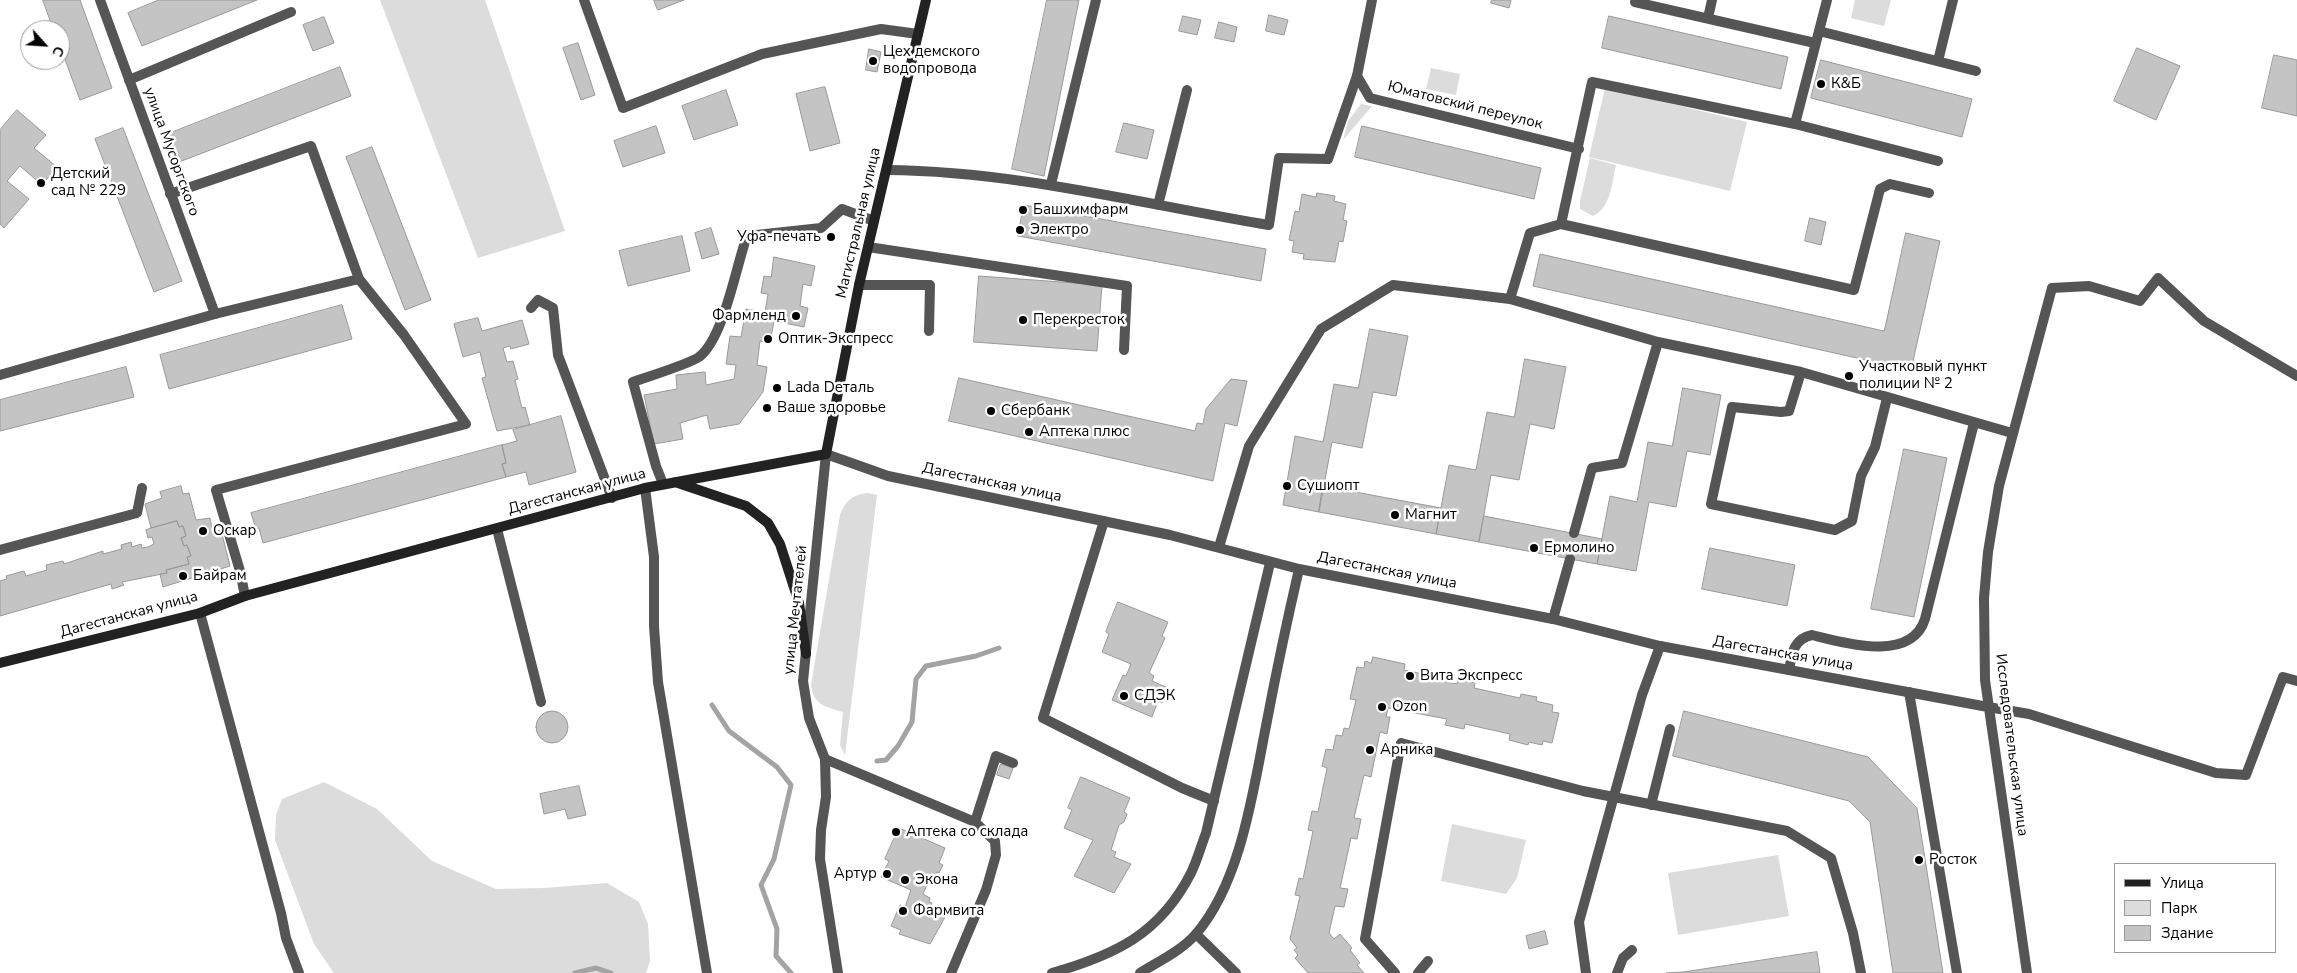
<!DOCTYPE html>
<meta charset="utf-8">
<style>
body{margin:0}
#map{position:relative;width:2297px;height:973px;overflow:hidden;background:#fff;font-family:"Nunito Sans",sans-serif}
canvas{display:block}
.legend{position:absolute;left:2114px;top:863px;width:162px;height:90px;box-sizing:border-box;background:#fff;border:1px solid #999;margin:0;padding:6px 9px;list-style:none;font-size:15px;color:#000}
.legend li{display:flex;align-items:center;gap:10px;height:25px}
.legend b{width:25px;border:1px solid #999}
.north{position:absolute;left:20px;top:20px;width:50px;height:50px;box-sizing:border-box;background:#fff;border:1px solid #999;border-radius:50%;rotate:116deg;font-size:14px;font-weight:700;line-height:20px;text-align:center;color:#000}
.north::after{content:'';display:block;margin:auto;width:18px;height:22px;background:#000;clip-path:polygon(50% 0,100% 100%,50% 72%,0 100%)}
</style>
<div id="map">
<canvas width="2297" height="973"></canvas>
<ul class="legend">
<li><b style="height:6px;background:#222"></b>Улица</li>
<li><b style="height:14px;background:#dcdcdc"></b>Парк</li>
<li><b style="height:14px;background:#c4c4c4"></b>Здание</li>
</ul>
<div class="north">С</div>
</div>
<script>
const ctx = document.querySelector('canvas').getContext('2d');
ctx.lineJoin = 'round';
function fill(path, color) { ctx.fillStyle = color; ctx.fill(path, 'evenodd'); }
function stroke(path, color, width, dash) { ctx.strokeStyle = color; ctx.lineWidth = width; ctx.lineCap = dash ? 'butt' : 'round'; ctx.setLineDash(dash || []); ctx.stroke(path); }
function write(font, color, halo, rows, align = 'center') {
  ctx.font = font + ' "Nunito Sans",sans-serif'; ctx.lineWidth = 5; ctx.setLineDash([]); ctx.textBaseline = 'middle'; ctx.strokeStyle = halo; ctx.fillStyle = color; for (const [text, x, y, turn = 0] of rows) {
    ctx.save(); ctx.translate(x, y); ctx.rotate((+turn || 0) * Math.PI / 180); ctx.textAlign = isNaN(turn) ? turn : align; if (halo) ctx.strokeText(text, 0, 0); ctx.fillText(text, 0, 0); ctx.restore();
  }
}
const green = new Path2D(`
 M380,0H485L565,231L478,258Z
 M1855,0H1891L1884,26L1851,18Z
 M1431,68L1460,74L1456,95L1426,89Z
 M1605,88L1747,122L1730,191L1589,157Z
 M1361,104L1372,106L1343,140L1348,121Z
 M1590,158L1616,165C1612,182 1611,208 1593,216L1580,209V201Z
 M867,493L877,495L845,755L840,745L843,712C826,707 813,705 811,685L840,515C846,500 852,495 867,493Z
 M324,782L377,809L432,861L496,889L544,888L607,883L639,902L648,924L650,961L646,973H334L314,944L275,840L276,815L282,799Z
 M1452,824L1526,840L1517,878L1506,894L1441,881Z
 M1778,855L1789,916L1678,935L1668,873Z`);
const stream = new Path2D(`
 M712,705L729,731L777,767L791,785L774,859L761,885L777,929L776,956L791,973
 M877,761L886,760L898,746L912,722L916,679L926,666L976,656L999,648
 M575,973L596,968L611,973`);
const building = new Path2D(`
 M43,0H80L112,88L80,100L60,46V30H54Z
 M159,0H257L142,46L128,13Z
 M654,0H684L658,10Z
 M1047,0H1079L1044,176L1012,169Z
 M1492,0H1511L1509,8L1491,3Z
 M1269,15L1288,20L1284,35L1266,31Z
 M1183,16L1201,20L1197,35L1179,31Z
 M1609,16L1788,57L1781,89L1602,48Z
 M324,17L334,43L313,51L303,25Z
 M1219,22L1237,27L1234,42L1215,38Z
 M578,43L595,95L581,100L563,48Z
 M2137,48L2180,66L2156,120L2114,101Z
 M869,49L881,52L877,72L866,70Z
 M2274,55L2297,60V116L2262,108Z
 M1821,60L1972,99L1962,137L1811,98Z
 M340,67L351,96L179,162L168,134Z
 M825,87L840,143L810,151L796,94Z
 M726,90L738,125L694,140L682,106Z
 M17,110L46,135L34,148L57,167L42,185L20,166L7,181L29,199L4,228L0,224V130Z
 M1124,123L1154,130L1147,159L1116,152Z
 M656,126L665,153L623,167L614,141Z
 M1362,126L1541,168L1534,199L1355,157Z
 M123,128L182,281L154,292L95,139Z
 M372,147L431,300L405,310L346,157Z
 M1317,193L1335,196L1334,201L1346,204L1343,220L1347,221L1343,242L1339,241L1335,262L1303,259L1304,254L1292,252L1294,241L1289,240L1295,211L1299,212L1302,194L1316,197Z
 M1024,205L1266,249L1261,281L1018,236Z
 M1810,218L1826,222L1821,245L1805,241Z
 M711,228L719,254L702,259L695,233Z
 M1906,233L1940,241L1911,370L1533,286L1540,254L1884,331Z
 M682,236L690,271L628,286L619,251Z
 M774,257L815,266L811,286L803,284L800,306L808,308L804,327L774,321L770,343L760,341L757,365L767,367L763,392L739,424L710,429L707,415L680,423L683,439L654,444L644,395L677,389L676,375L705,372L706,385L734,379L736,365L726,364L730,336L741,337L746,309L765,312L768,294L761,293L764,276L771,277Z
 M979,276L1102,285L1097,351L974,342Z
 M342,305L352,339L169,389L160,355Z
 M478,318L482,331L522,320L529,344L511,349L510,346L503,348L507,362L513,361L518,379L515,380L522,408L525,407L530,425L497,431L482,378L486,377L480,352L463,357L454,324Z
 M1370,329L1408,336L1396,396L1373,392L1362,448L1332,442L1319,512L1283,505L1295,436L1323,442L1334,384L1358,388Z
 M1525,359L1566,367L1554,429L1530,424L1519,480L1491,475L1479,542L1436,534L1449,465L1476,470L1487,412L1514,417Z
 M126,367L134,397L0,431V400Z
 M959,378L1195,431L1197,423L1203,424L1206,409L1231,379L1247,381L1237,426L1225,423L1213,481L949,421Z
 M1683,388L1721,395L1710,455L1687,451L1676,507L1649,502L1636,571L1597,564L1610,496L1637,502L1648,442L1672,446Z
 M561,416L576,472L529,485L526,472L506,477L502,464L506,463L502,445L517,441L513,430Z
 M502,445L506,463L502,464L506,477L263,543L259,528L256,529L251,513Z
 M1904,449L1947,458L1914,617L1871,609Z
 M181,486L183,494L189,493L196,520L210,518L213,532L221,530L230,566L163,587L160,574L167,573L166,570L189,564L187,557L191,556L187,545L184,546L181,538L186,536L183,526L179,527L177,521L151,528L145,504L162,498L160,492Z
 M1323,486L1441,508L1436,534L1319,512Z
 M1484,516L1602,539L1597,564L1479,542Z
 M177,521L179,527L183,526L186,536L181,538L184,546L187,545L191,556L187,557L189,564L166,570L167,573L122,582L124,585L112,589L111,584L0,616V581L7,579L6,576L24,571L26,576L47,570L46,565L63,561L64,564L103,551V554L122,549L121,545L131,542L132,547L141,544L142,548L148,547L154,544L152,537L148,538L146,530Z
 M1710,548L1795,565L1787,606L1702,589Z
 M1118,602L1168,622L1162,636L1165,638L1149,673L1154,676L1152,681L1168,688L1162,703L1158,701L1152,717L1112,700L1123,675L1126,676L1131,664L1102,652L1109,634L1106,632Z
 M1373,657L1405,664L1404,670L1432,676V679L1457,684L1458,679L1475,683L1474,688L1520,698L1521,694L1537,697L1536,701L1553,705L1552,712L1559,713L1552,743L1543,741L1542,745L1529,742L1528,745L1509,740L1510,734L1465,724L1464,729L1445,725L1447,719L1388,708L1386,717H1390L1387,734L1380,732L1371,777L1364,775L1354,818L1361,819L1357,839L1351,838L1340,888L1348,889L1344,907L1335,906L1329,933L1334,939L1340,934L1352,948L1350,950L1360,963L1357,965L1364,973H1308L1295,958L1298,955L1294,950L1297,948L1290,939L1300,896L1295,895L1299,878L1303,879L1313,831L1308,830L1312,811L1318,812L1327,768L1322,766L1326,749L1333,750L1336,735L1342,736L1344,728L1349,729L1356,700L1350,699L1357,667L1364,668L1365,661L1371,663Z
 M1684,711L1868,757L1917,808L1943,973H1893L1870,822L1849,801L1673,756Z
 M536 727a16 16 0 1 1 32 0a16 16 0 1 1-32 0Z
 M1001,764L1013,768L1009,779L997,775Z
 M1081,777L1130,798L1124,812L1127,814L1124,822L1119,825L1111,850L1116,852L1114,857L1131,864L1114,893L1074,876L1093,840L1064,828L1072,810L1068,808Z
 M579,786L586,815L568,819L565,809L544,814L540,794Z
 M899,828L945,848L939,863L943,865L939,873L937,872L934,877L931,876L923,894L930,898L929,902L932,903L931,907L939,911L941,907L949,910L930,944L899,934L901,930L891,926L900,905L905,907L911,890L881,877L889,861L885,859Z
 M1545,931L1548,944L1529,949L1526,936Z
 M1817,952L1820,973H1666L1683,972Z`);
const lane = new Path2D(`
 M584,0L623,108L762,54L881,29L918,34
 M1635,2L1815,43
 M1819,31L1976,71
 M1938,61L1953,0
 M1357,76L1370,98L1579,149
 M129,80L291,12
 M1795,124L1827,0
 M887,170C1016,171 1142,204 1269,225L1279,158L1328,159L1357,76
 M1051,184L1096,0
 M170,194L311,146L359,279L404,335L466,424L216,490L240,571L245,596
 M1158,205L1187,90
 M1561,224L1592,82L1795,124L1938,161
 M868,247L1127,286L1124,350
 M859,285H930L929,331
 M2052,288L2089,286L2140,301L2158,278L2204,321L2297,376
 M1510,299L1530,233L1561,224L1854,290L1880,189L1890,184L1929,193
 M531,308L538,300L553,308L558,355L612,498
 M1801,372L1789,411L1781,412L1732,407L1711,504L1835,530L1852,521L1861,476L1875,447L1887,398
 M0,375L215,314L359,279
 M663,484L656,466L633,382C647,377 689,364 699,357C724,338 736,266 747,236L821,228L842,209L874,221
 M645,488L654,557V626L658,682L707,973
 M1104,521L1043,718L1182,788L1214,801
 M497,529L541,702
 M1574,533L1592,468L1622,463L1658,342
 M1219,547L1249,446L1321,329L1393,285L1510,299L1658,342L1801,372L2012,433
 M0,550L137,513L142,488
 M200,613L281,913L286,938L299,973
 M1553,619L1570,559
 M1789,670C1792,654 1793,639 1812,635C1845,643 1911,663 1925,619L1974,423
 M1909,692L1957,973
 M1988,707L2029,714L2216,773L2246,775L2283,677L2297,681
 M825,759L975,822L995,841L996,855L986,890L951,973
 M1651,805L1670,729
 M975,822L996,756L1013,763
 M1196,934L1236,973
 M1395,973L1365,939L1401,743L1583,791L1787,831L1831,858L1853,933L1861,973
 M1418,973L1428,961
 M1586,973L1579,922L1642,695L1660,646
 M1617,973L1623,958L1632,950`);
const street = new Path2D(`
 M100,0L215,314
 M1708,18L1712,0
 M1357,76L1372,0
 M838,973L820,859L821,830L826,797L825,759L809,718L803,681L826,454L888,476L1170,535L1299,569L1553,619L1660,646L1988,707
 M1052,973C1115,955 1160,934 1191,873C1197,861 1201,846 1206,833L1270,563
 M1140,973C1159,961 1181,951 1196,934C1241,882 1253,791 1266,726C1276,673 1287,621 1299,569
 M2027,973L1985,680L1984,598L1988,552L1999,486L2052,288`);
const secondary = new Path2D(`
 M675,482L746,506L768,523L780,544L799,603L806,654
 M0,663L200,613L245,596L645,488L826,454L859,285L926,0`);
const markers = [
 [873,61,5,"#000"],
 [1821,84,5,"#000"],
 [41,183,5,"#000"],
 [1023,210,5,"#000"],
 [1020,230,5,"#000"],
 [831,237,5,"#000"],
 [796,316,5,"#000"],
 [1023,320,5,"#000"],
 [768,339,5,"#000"],
 [1849,376,5,"#000"],
 [777,388,5,"#000"],
 [767,408,5,"#000"],
 [991,411,5,"#000"],
 [1029,432,5,"#000"],
 [1287,486,5,"#000"],
 [1395,515,5,"#000"],
 [203,531,5,"#000"],
 [1534,548,5,"#000"],
 [183,576,5,"#000"],
 [1410,676,5,"#000"],
 [1124,696,5,"#000"],
 [1382,707,5,"#000"],
 [1370,750,5,"#000"],
 [896,832,5,"#000"],
 [1919,860,5,"#000"],
 [887,874,5,"#000"],
 [905,880,5,"#000"],
 [903,911,5,"#000"]
];
const poiNames = [
 ["Цех демского",883,52],
 ["водопровода",883,69],
 ["К&Б",1831,84],
 ["Детский",51,174],
 ["сад № 229",51,191],
 ["Башхимфарм",1033,210],
 ["Электро",1030,230],
 ["Уфа-печать",821,237,"right"],
 ["Фармленд",786,316,"right"],
 ["Перекресток",1033,320],
 ["Оптик-Экспресс",778,339],
 ["Участковый пункт",1859,367],
 ["полиции № 2",1859,384],
 ["Lada Dеталь",787,388],
 ["Ваше здоровье",777,408],
 ["Сбербанк",1001,411],
 ["Аптека плюс",1039,432],
 ["Сушиопт",1297,486],
 ["Магнит",1405,515],
 ["Оскар",213,531],
 ["Ермолино",1544,548],
 ["Байрам",193,576],
 ["Вита Экспресс",1420,676],
 ["СДЭК",1134,696],
 ["Ozon",1392,707],
 ["Арника",1380,750],
 ["Аптека со склада",906,832],
 ["Росток",1929,860],
 ["Артур",877,874,"right"],
 ["Экона",915,880],
 ["Фармвита",913,911]
];
const streetNames = [
 ["Юматовский переулок",1465,106,14],
 ["улица Мусоргского",171,152,70],
 ["Магистральная улица",859,223,-77],
 ["Дагестанская улица",992,483,12],
 ["Дагестанская улица",577,492,-15],
 ["Дагестанская улица",1387,571,11],
 ["улица Мечтателей",796,610,-84],
 ["Дагестанская улица",129,615,-15],
 ["Дагестанская улица",1783,654,10],
 ["Исследовательская улица",2011,745,83]
];
fill(green, '#dcdcdc');
stroke(stream, '#a3a3a3', 5);
fill(building, '#c4c4c4');
stroke(building, '#999', 1);
stroke(lane, '#555', 10);
stroke(street, '#555', 10);
stroke(secondary, '#222', 10);
for (const [x, y, r, color] of markers) { const dot = new Path2D(); dot.arc(x, y, r, 0, 2 * Math.PI); ctx.fillStyle = color; ctx.fill(dot); stroke(dot, '#fff', 2); }
write('15px', '#000', '#fff', poiNames, 'left');
write('15px', '#000', '#fff', streetNames);
</script>
